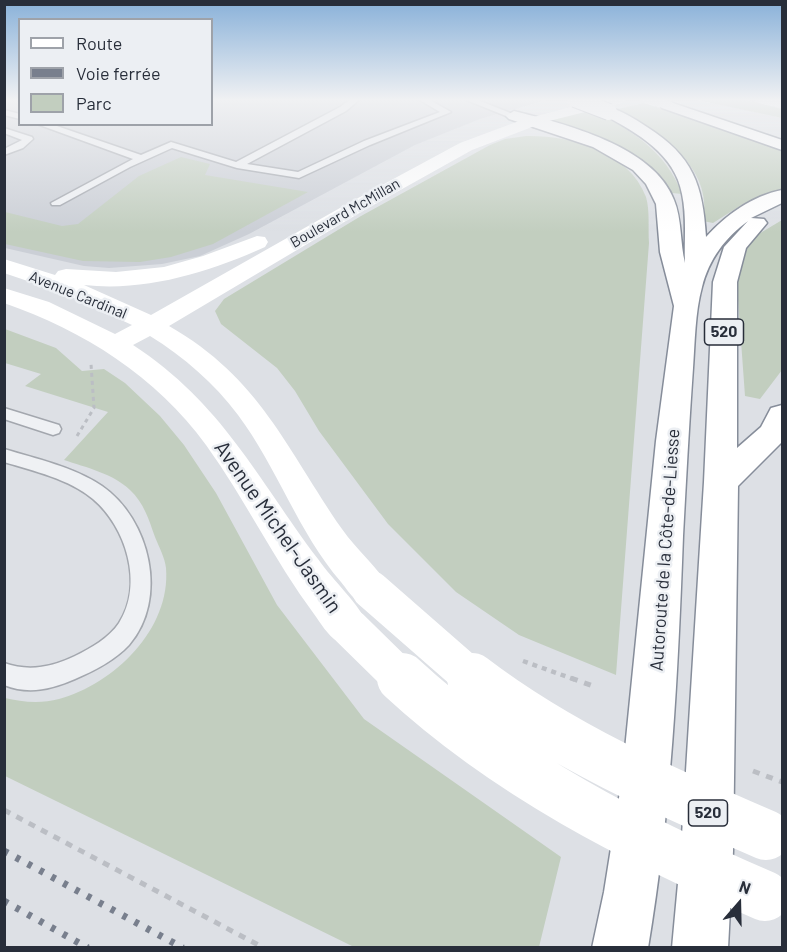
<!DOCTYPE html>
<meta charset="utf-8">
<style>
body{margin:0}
#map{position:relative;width:787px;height:952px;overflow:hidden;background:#dde0e5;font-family:Barlow,sans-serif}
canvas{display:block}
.frame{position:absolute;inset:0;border:6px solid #282e3a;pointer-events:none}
.legend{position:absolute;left:18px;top:18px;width:195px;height:108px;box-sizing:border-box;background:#eceff3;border:2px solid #9ea2a9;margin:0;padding:8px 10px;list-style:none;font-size:18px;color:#282e3a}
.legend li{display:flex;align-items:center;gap:12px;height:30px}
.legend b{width:30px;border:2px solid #9ea2a9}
.north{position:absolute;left:709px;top:874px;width:60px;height:60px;-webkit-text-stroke:4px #eceff3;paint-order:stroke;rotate:20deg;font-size:16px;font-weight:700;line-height:24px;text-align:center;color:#282e3a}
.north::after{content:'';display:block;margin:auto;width:21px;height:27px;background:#282e3a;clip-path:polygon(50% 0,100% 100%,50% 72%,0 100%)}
</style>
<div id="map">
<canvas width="787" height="952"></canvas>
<div class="frame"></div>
<ul class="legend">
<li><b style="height:8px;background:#fff"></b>Route</li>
<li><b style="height:8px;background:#787f8d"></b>Voie ferrée</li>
<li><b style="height:16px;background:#c2cebf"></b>Parc</li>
</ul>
<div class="north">N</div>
</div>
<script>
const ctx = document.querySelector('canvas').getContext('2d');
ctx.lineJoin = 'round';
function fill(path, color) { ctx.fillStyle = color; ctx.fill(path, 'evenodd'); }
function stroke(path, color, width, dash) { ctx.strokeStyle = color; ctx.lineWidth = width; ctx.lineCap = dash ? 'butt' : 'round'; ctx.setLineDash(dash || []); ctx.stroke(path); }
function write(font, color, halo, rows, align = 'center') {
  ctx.font = font + ' Barlow,sans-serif'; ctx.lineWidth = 5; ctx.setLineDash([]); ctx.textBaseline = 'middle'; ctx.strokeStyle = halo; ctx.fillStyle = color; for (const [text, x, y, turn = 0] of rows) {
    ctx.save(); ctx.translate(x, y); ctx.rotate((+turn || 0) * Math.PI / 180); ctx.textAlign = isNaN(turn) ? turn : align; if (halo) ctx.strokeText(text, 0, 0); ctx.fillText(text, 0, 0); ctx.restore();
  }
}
const built = new Path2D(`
 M5,99H19L20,124H212V99H550L480,119L415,145L249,234L200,256L162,264L109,268L84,266L5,248Z`);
const green = new Path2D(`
 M693,99H743L782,109V118Z
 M644,103L782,148V190L743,204L713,223L703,221C714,166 658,132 618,109Z
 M588,108C628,128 666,150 682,194L672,193L649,169L554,122L553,119Z
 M526,136C570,135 629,151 646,197C650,210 648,229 649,243L616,675L519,635L456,592L388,524L319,431L295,391L277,368L221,324L215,311L224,299L361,216L490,145L505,139Z
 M181,157L210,164L205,175L308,192L213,244L171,257L140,262L83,261L5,244V212L62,226L78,224L139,176Z
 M782,220V370L760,399L745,396L736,272L744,252L757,235Z
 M5,329L56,348L82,371L104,369L125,383L160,416L184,445L216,493L277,605L364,719L561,857L539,947H354L5,776V698C21,702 41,704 59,699C114,684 171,629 166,568C165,558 159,547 155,537C149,520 144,503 130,490C114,474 85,467 64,460L108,412L25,386L41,374L5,363Z`);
const pathFar2 = new Path2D(`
 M77,436L94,408L91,364`);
const pathFar1 = new Path2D(`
 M523,661L576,680`);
const path = new Path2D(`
 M571,678L593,686
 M753,771L782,782
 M4,810L264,948`);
const lane = new Path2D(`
 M351,99H360L346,111L247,164L298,172L364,141L440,112L418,99H428L451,112L370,145L299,178L237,168L172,148L130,167L60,205H52L51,203L133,159L37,124H51L141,155L171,142L236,162L340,107Z
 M464,99H475L518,116L511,118Z
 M4,110L20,114V119L4,115Z
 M4,128L32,137L33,139L23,148L4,155V149L22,140L4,133Z
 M4,408L59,425L61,429L59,433L53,435L4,419Z
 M4,449C37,459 74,467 102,486C150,519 169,599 129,645C115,660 94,671 75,679C52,689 29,695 4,685V663C29,672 52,667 75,656C91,648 109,638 119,623C144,584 126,527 93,499C69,479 34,471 4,462Z`);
const secondary = new Path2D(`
 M600,99H627L625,102L545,122L472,150L361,212L169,326C260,378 286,448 342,529C357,551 379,567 390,590L385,602C375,605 368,608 359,602C352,598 346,588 341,582C298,532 277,467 238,415C214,383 184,357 150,336L133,345C222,403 257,478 318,559C334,582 358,602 370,628L364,641L350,646C346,645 341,644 337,641C328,636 320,622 314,614C274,560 245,499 206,445C156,376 84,331 4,303V288L49,302L115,334L132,325L63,293L4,273V259L55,275L58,271L66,269L116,272L164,267L203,256L257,236L265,237L268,242L265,247C209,272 146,292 84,285L151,315L347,204L460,143L519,121Z
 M638,99H662L672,102L674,105L667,109L640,102Z
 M754,99L782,100V108L756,102Z`);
const highway = new Path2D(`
 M667,101L782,140V150L662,108L660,105L662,102Z
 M609,107C622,111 635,119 647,127C693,156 703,185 706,237C726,215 752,196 782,190V203L751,218L764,219L767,223L746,248L737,282V448L761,427L771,408L782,405V442L738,486L733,851L728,948H672L681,851L704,482L713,282L724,247L748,221C725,238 709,259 702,287C695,313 695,341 693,368C689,424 686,480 683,536C678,674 671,811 648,948H592L604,892L622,779L656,441L674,306L660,252L656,204L646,184L633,170L593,147L509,119L506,116L514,111C565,124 654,146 674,200C682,219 680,243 685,263C684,240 687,217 682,194C675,154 637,133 604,115L601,112Z`);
const rail = new Path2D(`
 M4,851L183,948
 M4,901L88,948`);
const secondaryBridgeFar1 = new Path2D(`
 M371,590L474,680
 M350,628L403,680`);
const secondaryBridge = new Path2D(`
 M402,678C507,775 635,840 765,896
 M472,678C561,746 664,791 766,835`);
const highwayBridge = new Path2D(`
 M575,99L609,112`);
const farStreetnames = [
 ["Boulevard McMillan",345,213,-30],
 ["Avenue Cardinal",78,295,22]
];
const shields = [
 [724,332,39],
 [708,813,39]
];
const shieldNames = [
 ["520",724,332],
 ["520",708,813]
];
const streetNames = [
 ["Autoroute de la Côte-de-Liesse",665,550,-86]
];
const nearStreetnames = [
 ["Avenue Michel-Jasmin",278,527,55]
];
fill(built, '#cbcfd6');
fill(green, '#c2cebf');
stroke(lane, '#a3a7ae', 3);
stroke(highway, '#868d9a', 3);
stroke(pathFar2, '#bbbec4', 3, [4, 4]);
stroke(pathFar1, '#bbbec4', 4.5, [5, 5]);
stroke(path, '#bbbec4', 5, [7, 7]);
fill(lane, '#eff1f4');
fill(secondary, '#fff');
fill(highway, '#fff');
stroke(rail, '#787f8d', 7, [4.5, 9]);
stroke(highwayBridge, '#868d9a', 18, []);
stroke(secondaryBridgeFar1, '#fff', 38);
stroke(secondaryBridge, '#fff', 50);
stroke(highwayBridge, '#fff', 16);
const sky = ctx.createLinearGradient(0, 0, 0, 232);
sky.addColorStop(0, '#89b1d9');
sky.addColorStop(0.43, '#f0f1f3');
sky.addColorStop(1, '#f0f1f300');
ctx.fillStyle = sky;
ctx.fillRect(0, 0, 787, 232);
write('15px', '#282e3a', '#eceff3', farStreetnames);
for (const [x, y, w] of shields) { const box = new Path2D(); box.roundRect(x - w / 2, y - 13, w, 26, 4.5); ctx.fillStyle = '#eceff3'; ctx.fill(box); stroke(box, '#282e3a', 1.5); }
write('bold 16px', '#282e3a', null, shieldNames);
write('18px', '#282e3a', '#eceff3', streetNames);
write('21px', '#282e3a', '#eceff3', nearStreetnames);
</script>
